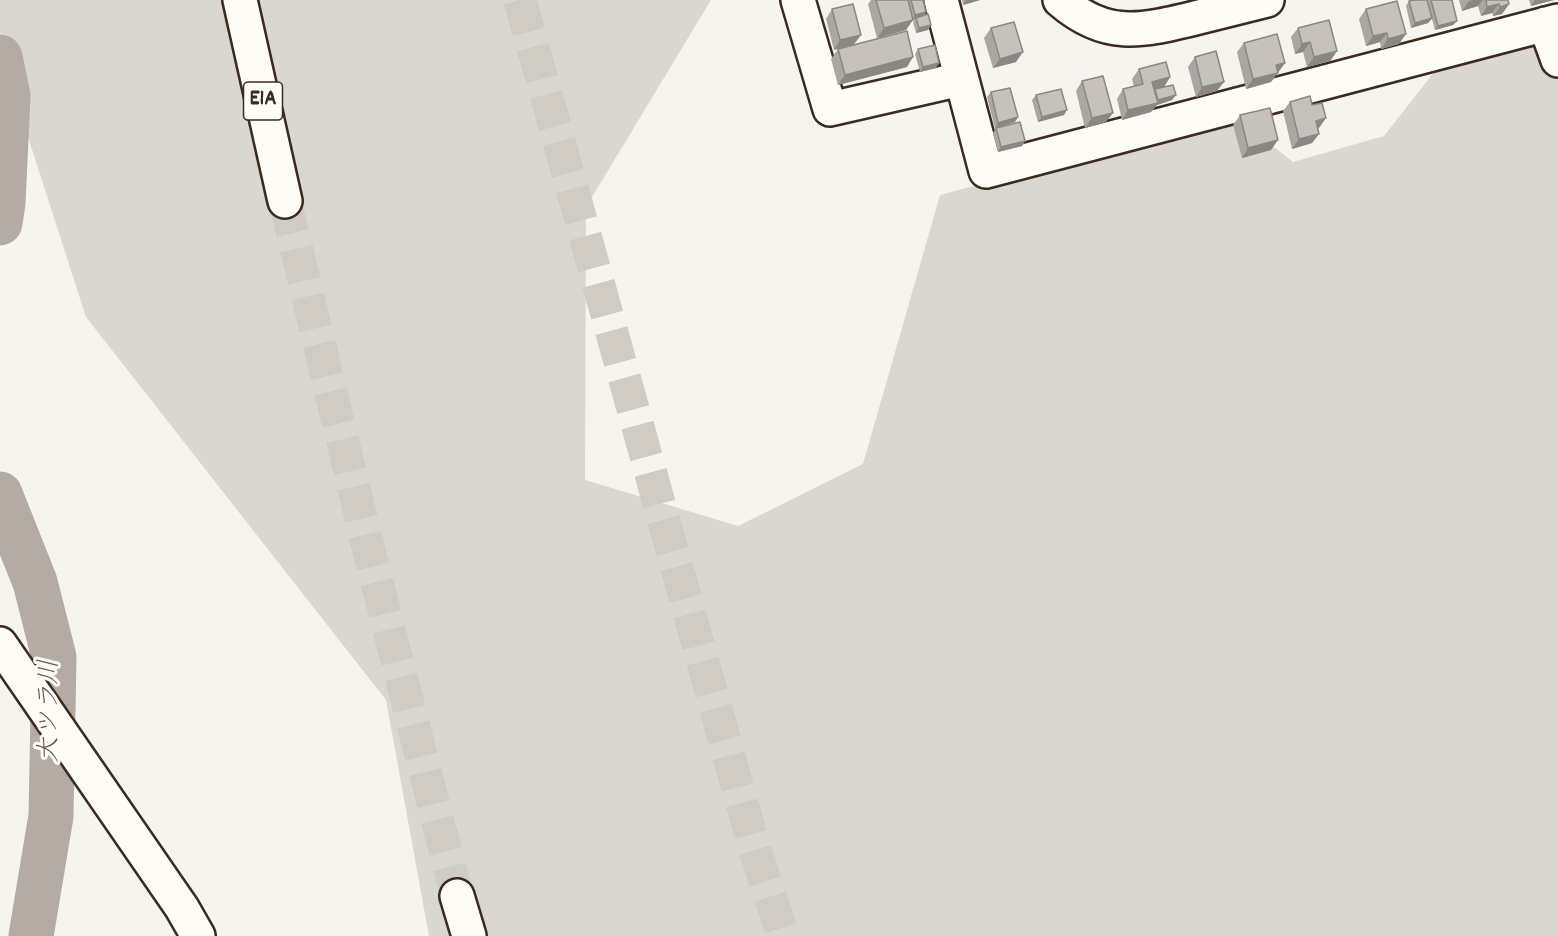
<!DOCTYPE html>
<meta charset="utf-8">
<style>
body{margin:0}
canvas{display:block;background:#f5f4ee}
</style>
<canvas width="1558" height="936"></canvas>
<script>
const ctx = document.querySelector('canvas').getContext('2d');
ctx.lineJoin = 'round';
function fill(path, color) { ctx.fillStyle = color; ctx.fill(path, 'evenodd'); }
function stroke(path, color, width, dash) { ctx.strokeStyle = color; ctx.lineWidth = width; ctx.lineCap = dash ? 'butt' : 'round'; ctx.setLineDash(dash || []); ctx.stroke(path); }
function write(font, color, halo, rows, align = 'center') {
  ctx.font = font + ' Dekko,"Klee One",sans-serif'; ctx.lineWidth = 6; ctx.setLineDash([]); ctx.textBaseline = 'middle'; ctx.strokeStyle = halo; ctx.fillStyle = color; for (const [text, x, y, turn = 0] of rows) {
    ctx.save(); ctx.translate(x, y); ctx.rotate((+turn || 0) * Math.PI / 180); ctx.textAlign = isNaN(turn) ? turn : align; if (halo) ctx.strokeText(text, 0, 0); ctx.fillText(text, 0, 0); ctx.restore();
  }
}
const green = new Path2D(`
 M0,0H711L586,207L585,480L738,526L863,464L940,195L1235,116L1293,162L1384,136L1446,57L1558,29V936H429L386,700L86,317L29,140L0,32Z`);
const river = new Path2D(`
 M0,57L8,96L3,203L0,223
 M0,494L35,582L54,657L51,816L31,936`);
const highwayTunnel = new Path2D(`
 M520,0L753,843L783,936
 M285,201L369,551L457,896`);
const minor = new Path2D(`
 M798,0L830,109L961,79
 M941,0L986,171L1558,21
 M1060,0C1106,40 1141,31 1195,18C1219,12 1243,6 1267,0
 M1545,24L1558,60`);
const major = new Path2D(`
 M0,644L182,908L198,936`);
const highway = new Path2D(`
 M240,0L285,201
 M457,896L469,936`);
const wall = new Path2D(`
 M871,0H923V16L931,25L928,30L916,33L913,22L915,19H913L906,30L877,38L868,4Z
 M962,0H980L963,5Z
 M1427,0H1452L1457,21L1453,25L1435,30L1432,19L1428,23L1411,28L1406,6L1409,1Z
 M1459,0H1508L1509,4L1502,14L1493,16L1492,13L1481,16L1478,6L1462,11Z
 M1529,0H1554L1531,6Z
 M832,9L861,35L854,44L834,50L826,19Z
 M1366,9L1399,44L1381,49L1380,42L1366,46L1359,19Z
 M991,28L1016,62L993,68L984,38Z
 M1298,28L1337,51L1330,61L1307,67L1303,52L1295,54L1291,37Z
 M1244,43L1285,63L1271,82L1246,89L1237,52Z
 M838,49L907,67L838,85L831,59Z
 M918,49L936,68L920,72L915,54Z
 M1195,57L1217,91L1196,97L1188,67Z
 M1139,69L1170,77L1164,87L1154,89L1155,90V89L1176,95L1172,100L1157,105L1151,112L1122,120L1117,99L1123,89L1134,87L1132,79Z
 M1082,81L1106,122L1085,128L1076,91Z
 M991,92L1015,122L995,128L987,97Z
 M1036,95L1064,115L1038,122L1032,100Z
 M1290,102L1319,128H1318L1319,134L1312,143L1292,149L1283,111Z
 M1240,115L1271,150L1242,158L1233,125Z
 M996,128L1025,141L1022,146L998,152L993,133Z`);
const shadedWall = new Path2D(`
 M966,0H980L963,5Z
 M1473,0H1483L1478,6L1462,11L1469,1Z
 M1535,0H1554L1531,6Z
 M1499,4L1492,13L1481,16L1487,7Z
 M1509,4L1502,14L1493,16L1500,7Z
 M926,12L923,17L912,20L915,15Z
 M1432,18L1428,23L1411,28L1415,23Z
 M913,20L906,30L877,38L884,28Z
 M1457,21L1453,25L1435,30L1438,26Z
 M931,25L928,30L916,33L919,28Z
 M1387,33L1380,42L1366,46L1373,36Z
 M1406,34L1399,44L1381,49L1388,39Z
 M861,35L854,44L834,50L840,40Z
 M1310,42L1303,52L1295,54L1302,44Z
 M1337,51L1330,61L1307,67L1314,57Z
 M1023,52L1016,62L993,68L1000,59Z
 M913,57L907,67L838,85L845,75Z
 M939,63L936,68L920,72L923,67Z
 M1285,63L1271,82L1246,89L1253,79L1276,65Z
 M1170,77L1164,87L1146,92L1152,82Z
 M1224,82L1217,91L1196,97L1202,87Z
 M1176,95L1172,100L1157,105L1151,112L1122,120L1128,110L1156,103L1158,100Z
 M1067,110L1064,115L1038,122L1042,117Z
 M1113,113L1106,122L1085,128L1092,118Z
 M1018,117L1015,122L995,128L998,123Z
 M1326,118L1319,128L1309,130L1316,121Z
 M1319,134L1312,143L1292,149L1299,139Z
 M1278,140L1271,150L1242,158L1248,148Z
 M1025,141L1022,146L998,152L1001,147Z`);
const building = new Path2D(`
 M876,0H908L913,20L884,28Z
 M911,0H923L926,12L915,15Z
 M1414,0H1427L1432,18L1415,23L1409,1Z
 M1431,0H1452L1457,21L1438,26Z
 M1486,0H1508L1509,4L1500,7L1499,4L1487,7Z
 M1397,1L1406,34L1388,39L1387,33L1373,36L1366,9Z
 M853,4L861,35L840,40L832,9Z
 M928,14L931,25L919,28L916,18Z
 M1329,20L1337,51L1314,57L1310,42L1302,44L1298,28Z
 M1014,22L1023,52L1000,59L991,28Z
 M907,31L913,57L845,75L838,49Z
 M1277,34L1285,63L1276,65L1278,73L1253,79L1244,43Z
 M935,45L939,63L923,67L918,49Z
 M1216,51L1224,82L1202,87L1195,57Z
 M1166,62L1170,77L1152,82L1158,103L1128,110L1123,89L1143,84L1139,69Z
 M1103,76L1113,113L1092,118L1082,81Z
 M1173,85L1176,95L1158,100L1155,89Z
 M1010,88L1018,117L998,123L991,92Z
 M1061,89L1067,110L1042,117L1036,95Z
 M1310,96L1312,105L1322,103L1326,118L1316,121L1319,134L1299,139L1290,102Z
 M1270,108L1278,140L1248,148L1240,115Z
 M1020,122L1025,141L1001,147L996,128Z`);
const shields = [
 [263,101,39]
];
const shieldNames = [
 ["E1A",263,101]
];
const waterNames = [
 ["大ツラ川",52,711,-90]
];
fill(green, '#dad6d0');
stroke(river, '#b4aca4', 45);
stroke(highwayTunnel, '#d0ccc4', 33, [33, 16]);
stroke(minor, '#3b2a1e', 38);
stroke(major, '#3b2a1e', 38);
stroke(highway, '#3b2a1e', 38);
stroke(minor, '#fdfcf7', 33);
stroke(major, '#fdfcf7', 33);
stroke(highway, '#fdfcf7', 33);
fill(wall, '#aba6a1');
fill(shadedWall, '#8b8783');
fill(building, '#c7c1bb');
stroke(building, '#8b8783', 1.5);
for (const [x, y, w] of shields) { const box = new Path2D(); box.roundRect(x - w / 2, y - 19, w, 38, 4.5); ctx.fillStyle = '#fdfcf7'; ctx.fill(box); stroke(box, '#3b2a1e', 1.5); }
write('bold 22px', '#3b2a1e', null, shieldNames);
write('italic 26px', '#65584d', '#fdfcf7', waterNames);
</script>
